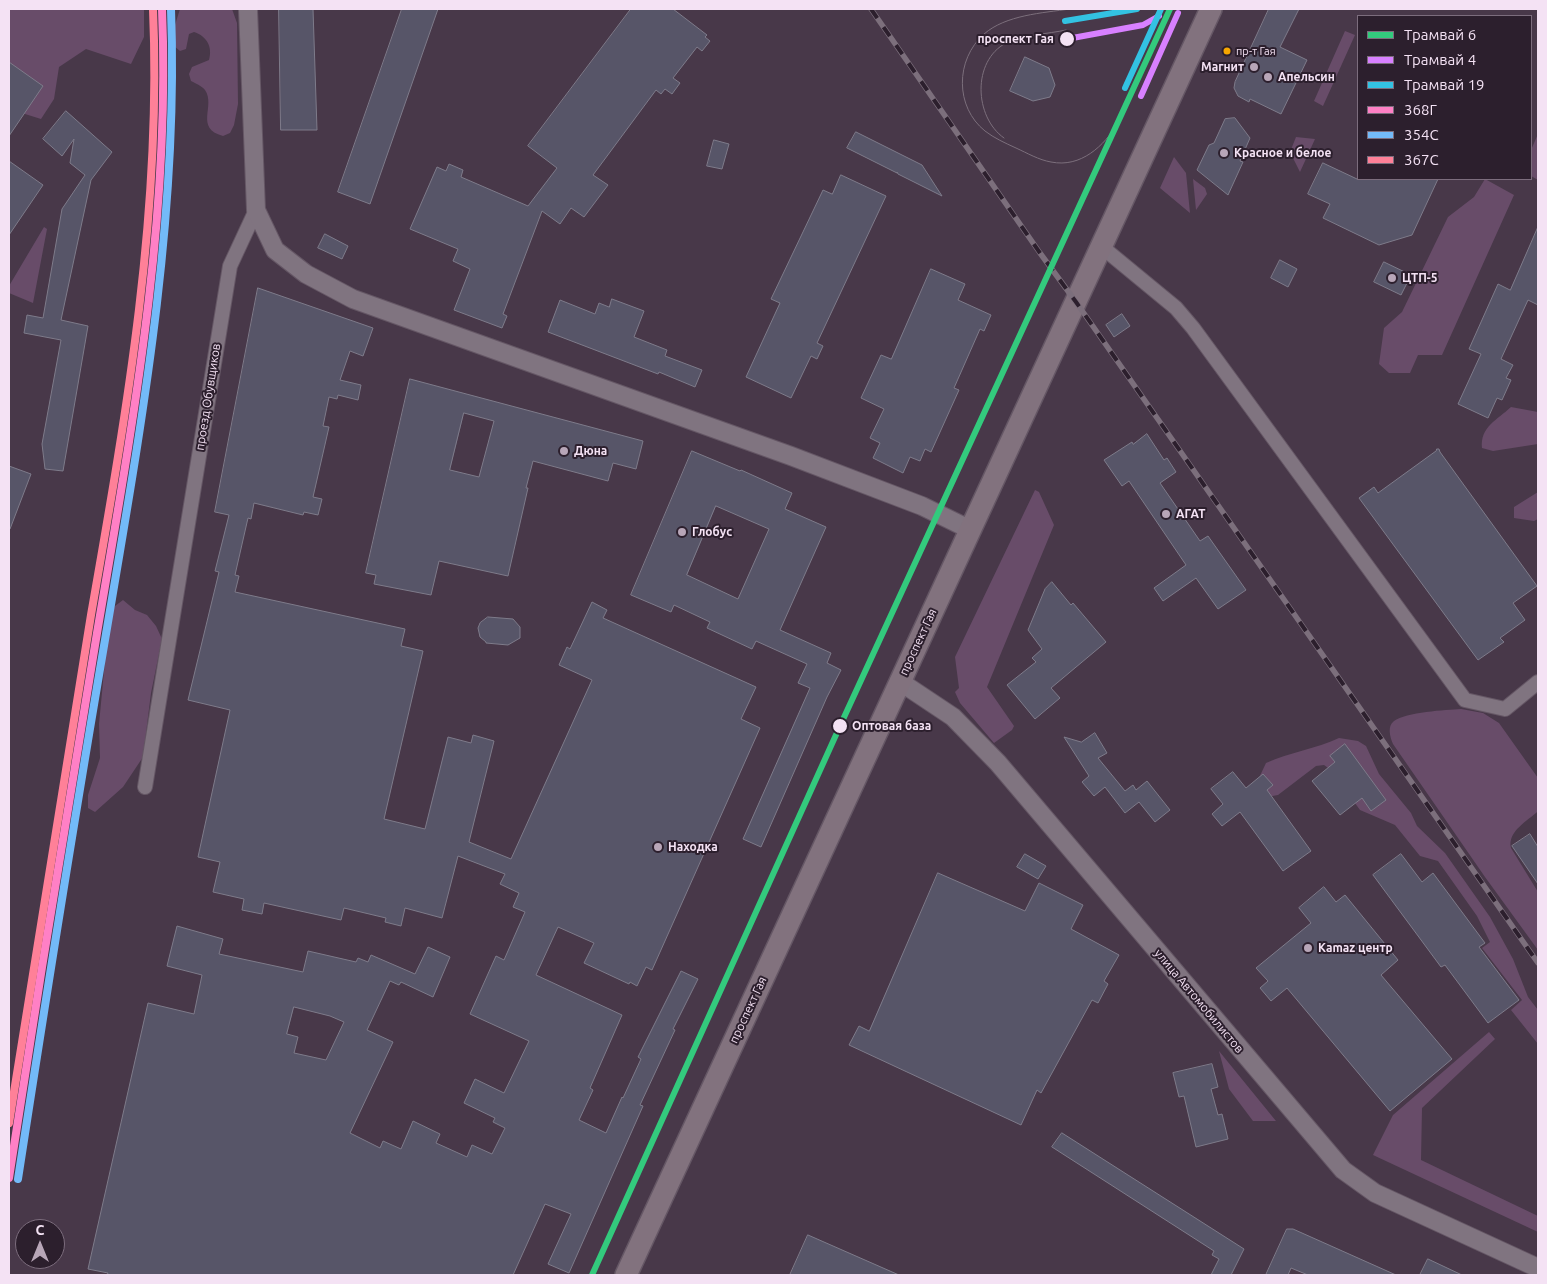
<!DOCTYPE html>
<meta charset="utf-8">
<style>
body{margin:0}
#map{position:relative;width:1547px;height:1284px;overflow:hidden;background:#483849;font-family:Ubuntu,sans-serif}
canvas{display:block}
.frame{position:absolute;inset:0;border:10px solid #f4e2f4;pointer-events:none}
.legend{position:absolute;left:1357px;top:15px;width:175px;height:165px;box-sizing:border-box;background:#2c1f2d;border:1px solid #7c6d7d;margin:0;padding:6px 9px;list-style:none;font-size:15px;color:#f4e2f4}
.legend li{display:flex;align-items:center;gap:10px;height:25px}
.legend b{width:25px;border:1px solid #7c6d7d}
.north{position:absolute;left:15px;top:1219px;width:50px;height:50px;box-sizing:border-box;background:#2c1f2d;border:1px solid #7c6d7d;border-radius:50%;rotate:0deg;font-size:14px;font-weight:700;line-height:20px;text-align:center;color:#f4e2f4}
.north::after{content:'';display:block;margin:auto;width:18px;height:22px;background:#b8a6b8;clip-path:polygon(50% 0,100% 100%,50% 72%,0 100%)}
</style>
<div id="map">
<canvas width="1547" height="1284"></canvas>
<div class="frame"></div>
<ul class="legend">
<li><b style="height:6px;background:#33ca7d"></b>Трамвай 6</li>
<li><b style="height:6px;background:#d880ff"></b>Трамвай 4</li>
<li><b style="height:6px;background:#33c2e2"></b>Трамвай 19</li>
<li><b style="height:6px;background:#ff80c5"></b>368Г</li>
<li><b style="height:6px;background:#73baf8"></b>354С</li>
<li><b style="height:6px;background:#ff8098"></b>367С</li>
</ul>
<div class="north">С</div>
</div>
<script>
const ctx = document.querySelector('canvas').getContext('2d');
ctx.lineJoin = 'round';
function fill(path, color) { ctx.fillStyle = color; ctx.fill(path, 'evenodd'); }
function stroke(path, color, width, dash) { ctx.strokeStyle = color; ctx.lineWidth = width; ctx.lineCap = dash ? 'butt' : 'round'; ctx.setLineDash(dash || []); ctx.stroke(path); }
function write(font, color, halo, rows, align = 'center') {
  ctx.font = font + ' Ubuntu,sans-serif'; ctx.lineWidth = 4; ctx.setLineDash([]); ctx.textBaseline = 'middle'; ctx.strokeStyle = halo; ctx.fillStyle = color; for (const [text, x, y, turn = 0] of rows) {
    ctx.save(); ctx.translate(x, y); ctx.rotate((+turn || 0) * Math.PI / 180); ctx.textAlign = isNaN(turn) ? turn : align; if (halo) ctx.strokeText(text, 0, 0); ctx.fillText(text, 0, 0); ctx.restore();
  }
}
const green = new Path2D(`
 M9,9H144V37L131,64L86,49L59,67L54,99L41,119L9,109Z
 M180,9H232L237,23L238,104L234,125L230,133L223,136C194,128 216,106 205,90C202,86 195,83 191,81L189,74L192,67L209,60C213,46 206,36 194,32L189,34L186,49L180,51L174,46L175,25Z
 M1345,31L1355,35L1323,106L1314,101Z
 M1538,134V180L1531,176V150Z
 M1296,137L1315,139L1300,172L1290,152Z
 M1174,157L1186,173L1190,213L1160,188Z
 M1193,179L1205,188L1207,194L1196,210Z
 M1485,179L1514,195L1442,355H1418L1410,373H1389L1379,364L1384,328L1402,312L1448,217L1474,197Z
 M44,227L47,229L33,303L9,293V286Z
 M1511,407L1538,412V444L1493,451L1482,448C1480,427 1497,420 1511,407Z
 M1035,490L1039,492L1054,525L987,687L1014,726L1012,730L994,743L960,703L955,692L959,688L955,657Z
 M1538,492V519L1534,521L1514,518V507Z
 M123,600L135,610L147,615L156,626L162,639L151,693L143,757L123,787L95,812L88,808V795L100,758L99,724L105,661L102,632L115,606Z
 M1461,709L1483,713L1499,723L1538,778V811C1528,821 1507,831 1511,848L1538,892V950L1485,877L1393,744C1390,737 1387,726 1394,721C1406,712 1446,710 1461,709Z
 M1339,738L1358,741L1366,746L1379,774L1411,813L1417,826L1445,853L1490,917L1513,959L1528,997L1538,1010V1044L1511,1010L1522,1000L1482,948L1490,942L1477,916L1438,861L1420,856L1395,825L1360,810L1331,770L1324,765L1316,766L1278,795L1267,797L1258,780L1266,763C1290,752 1316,749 1339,738Z
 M1489,1032L1495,1039L1422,1108L1421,1160L1538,1216V1232L1373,1155L1393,1115Z
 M1219,1051L1276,1121H1253L1229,1089Z`);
const building = new Path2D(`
 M279,9H313L317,130H281Z
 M402,9H438L370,204L338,192Z
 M631,9H673L707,35L705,37L710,41L702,51L697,47L673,78L680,83L672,94L665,89L661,94L656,90L593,175L608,185L584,217L571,208L560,224L542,211L503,314L507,316L502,328L454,310L470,269L453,261L458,249L410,229L437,167L446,171L449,164L463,170L461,177L528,206L557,168L528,146Z
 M1269,9H1299L1280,47L1307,60L1281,114L1250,99L1249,102L1238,96L1234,88L1235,82Z
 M1025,57L1049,68L1055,85L1050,97L1033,101L1010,91Z
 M9,62L43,86L9,136Z
 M66,111L112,152L91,180L61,320L88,326L63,471L45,469L42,444L61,340L24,333L27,315L43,318L62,209L85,175L70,163L74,139L62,156L43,139Z
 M1235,118L1250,138L1240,161L1243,162L1228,195L1197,170L1209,145L1214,143L1225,119Z
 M856,132L922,165L942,196L898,174L897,172V173L847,148Z
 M714,140L729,144L722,169L707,166Z
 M9,161L43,185L9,235Z
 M1323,163L1357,179H1438L1412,235L1379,245L1323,218L1330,204L1308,194Z
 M841,175L886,196L817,343L823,346L817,359L811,356L791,398L746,377L780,303L771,299L823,190L832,194Z
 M1538,227V305L1528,300L1501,359L1513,365L1506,378L1511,380L1502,400L1497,398L1488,418L1458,404L1481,354L1469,349L1498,284L1510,290Z
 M325,234L348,246L342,259L318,248Z
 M1280,260L1297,269L1288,287L1271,278Z
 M1384,262L1411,275L1401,295L1374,282Z
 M931,269L965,284L958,300L991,315L984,331L980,329L954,388L959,390L931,452L925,449L920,461L910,457L903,473L873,458L880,443L870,438L884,409L861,398L881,355L891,359Z
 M258,288L373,328L363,356L350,351L340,380L361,385L358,400L338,395L337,399L329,397L323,426L329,427L313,497L322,499L318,515L304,512L303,515L254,503L251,519L248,518L235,575L239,576L235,592L405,629L401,646L423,651L384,819L425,829L448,737L471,743L473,735L494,741L469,842L511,859L592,680L559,665L567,647L570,649L592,602L607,610L603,618L756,687L741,719L760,728L652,970L646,967L637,986L630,982L629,984L584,963L594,943L558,927L536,975L622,1015L590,1088L593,1090L579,1120L606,1133L622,1097L623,1098L641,1059L638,1057L681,971L698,979L673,1029L675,1030L640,1105L643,1106L569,1273L548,1264L571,1214L545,1204L513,1275H107L108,1273L88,1269L148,1003L194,1014L202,975L167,966L177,926L223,939L219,954L303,972L308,951L356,962L358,958L368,962L371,955L415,974L428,947L450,957L433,997L401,982L399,985L390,981L367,1030L393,1042L350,1133L380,1148L383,1141L401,1149L413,1121L440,1134L436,1143L467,1157L472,1145L492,1154L505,1128L493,1122L495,1118L464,1103L475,1079L504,1093L529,1041L470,1014L496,956L504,960L525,912L513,907L519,893L500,884L505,874L458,856L442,918L405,908L401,926L385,922L386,918L344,908L341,920L264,903L262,914L242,910L244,899L213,892L220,862L198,857L230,710L188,700L219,572L215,571L229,515L215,512ZM294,1007L330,1016L344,1022L326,1060L294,1053L298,1037L287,1034Z
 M612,299L644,311L634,337L667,350L665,356L702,370L695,387L659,372L658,374L548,332L560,300L595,314L599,303L609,307Z
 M1122,314L1130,326L1114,337L1106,325Z
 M410,379L643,441L636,469L613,463L608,481L533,461L526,488H528L508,576L439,561L431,595L374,584L376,575L366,573ZM464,413L494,421L479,477L450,470Z
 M1147,434L1164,460L1167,458L1176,472L1160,483L1200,541L1208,536L1246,590L1218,609L1196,578L1163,601L1154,588L1186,565L1129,481L1122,486L1104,460L1132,442L1133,444Z
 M1437,449H1439L1440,452L1537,586L1513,603L1525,620L1500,638L1504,642L1478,660L1359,498L1374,487L1378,493L1436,451Z
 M692,451L740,471L741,470L792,493L785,509L826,527L780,630L831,653L827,663L841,670L827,697L761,847L743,839L810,688L798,683L807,664L756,641L752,649L707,628L710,622L674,605L671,612L631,595ZM716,506L769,529L738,599L687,575Z
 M9,466L31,474L10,529H9Z
 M1052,582L1071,605L1073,603L1106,642L1051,688L1060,698L1035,719L1007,685L1036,662L1032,658L1042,649L1028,630L1045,589Z
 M488,617L513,619L520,627V638L508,645L486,643V642L480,637L478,628L480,623Z
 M1095,733L1107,753L1098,758L1125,791L1133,785L1136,790L1147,781L1170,810L1155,822L1139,802L1125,813L1105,787L1094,796L1082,782L1089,776L1064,737L1081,742Z
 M1345,744L1386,800L1371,811L1362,798L1340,815L1312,781L1335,762L1330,756Z
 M1233,772L1246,788L1263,774L1273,785L1267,790L1311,851L1283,871L1240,812L1222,826L1212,814L1223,804L1211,789Z
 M1530,834L1538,847V884L1512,846Z
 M1025,854L1046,866L1038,879L1017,867Z
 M1401,854L1422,882L1433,873L1485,943L1479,947L1519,1000L1488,1023L1445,965L1441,967L1373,875Z
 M938,873L1025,911L1039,883L1083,905L1071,929L1119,955L1104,981L1108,984L1098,1003L1092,1000L1041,1093L1037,1090L1021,1125L849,1045L859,1026L869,1031Z
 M1324,887L1336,902L1345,895L1398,960L1381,975L1452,1059L1390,1111L1287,988L1271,1001L1260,988L1268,981L1256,968L1311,923L1299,908Z
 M1212,1064L1218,1087L1211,1089L1218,1115L1222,1114L1228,1139L1196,1147L1184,1096L1179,1097L1173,1073Z
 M1062,1133L1244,1249L1231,1275H1211L1219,1259L1212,1255L1214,1251L1052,1147Z
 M1287,1229H1293L1396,1275H1308L1291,1268L1288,1275H1266Z
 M808,1235L899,1275H790Z
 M1428,1259L1462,1275H1420Z`);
const minor = new Path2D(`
 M1102,247L1176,308L1193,328L1465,700L1505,709L1538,682
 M145,787L230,266L256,210`);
const tertiary = new Path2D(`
 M248,9L256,210L275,250L306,274L353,299L791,456L922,506L971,530
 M899,681L953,717L998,763L1343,1170L1375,1193L1538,1268`);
const primary = new Path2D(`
 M626,1275C820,853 1017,432 1211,9`);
const tram = new Path2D(`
 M1070,9C1042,13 1006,15 984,34C955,60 955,107 985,131C994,138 1005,143 1016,148C1027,153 1039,160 1051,162C1081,168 1104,146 1118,123
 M1004,138C974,117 972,61 1006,43C1021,35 1048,34 1066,30`);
const rail = new Path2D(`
 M871,9L1040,253L1076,302L1538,963`);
const rail1 = new Path2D(`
 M9,1178C37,996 66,815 97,633C132,427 171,219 162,9`);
const rail2 = new Path2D(`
 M18,1179C46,997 75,815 106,634C141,427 179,219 171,9`);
const rail3 = new Path2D(`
 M9,1123C35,953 63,784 91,615C126,415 162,213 153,9`);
const tram1 = new Path2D(`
 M592,1275L840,726L1170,9`);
const tram2 = new Path2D(`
 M1067,39L1143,25L1159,16
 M1141,96L1178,13`);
const tram3 = new Path2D(`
 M1065,21L1137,9
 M1125,88L1161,9`);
const markers = [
 [1067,39,8,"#f4e2f4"],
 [1227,51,4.5,"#f7a600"],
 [1254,67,5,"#b8a6b8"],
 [1268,77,5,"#b8a6b8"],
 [1224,153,5,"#b8a6b8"],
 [1392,278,5,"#b8a6b8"],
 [564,451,5,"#b8a6b8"],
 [1166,514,5,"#b8a6b8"],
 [682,532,5,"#b8a6b8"],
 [840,726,8,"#f4e2f4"],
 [658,847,5,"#b8a6b8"],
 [1308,948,5,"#b8a6b8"]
];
const busNames = [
 ["пр-т Гая",1236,51]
];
const stopNames = [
 ["проспект Гая",1054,39],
 ["Оптовая база",852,726,"left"]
];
const poiNames = [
 ["Магнит",1244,67,"right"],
 ["Апельсин",1278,77],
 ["Красное и белое",1234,153],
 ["ЦТП-5",1402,278],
 ["Дюна",574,451],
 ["АГАТ",1176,514],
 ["Глобус",692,532],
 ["Находка",668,847],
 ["Kamaz центр",1318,948]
];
const streetNames = [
 ["проезд Обувщиков",208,397,-81],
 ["проспект Гая",918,642,-65],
 ["улица Автомобилистов",1199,1001,50],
 ["проспект Гая",748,1010,-65]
];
fill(green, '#684c69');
fill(building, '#575568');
stroke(building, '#7e7b8a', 1);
stroke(minor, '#655765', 16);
stroke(tertiary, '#655765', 20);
stroke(primary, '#655765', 24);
stroke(minor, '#807480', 14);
stroke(tertiary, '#807480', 18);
stroke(primary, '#82727e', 21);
stroke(tram, '#7c6f7c', 1);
stroke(rail, '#7c6f7c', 5.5);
stroke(rail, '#2c1f2d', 4, [11]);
stroke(rail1, '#ff80c5', 8);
stroke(rail2, '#73baf8', 8);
stroke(rail3, '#ff8098', 8);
stroke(tram1, '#33ca7d', 6);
stroke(tram2, '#d880ff', 6);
stroke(tram3, '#33c2e2', 6);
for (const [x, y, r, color] of markers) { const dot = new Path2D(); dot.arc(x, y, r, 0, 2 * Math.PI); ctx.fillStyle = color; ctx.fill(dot); stroke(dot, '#2c1f2d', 2); }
write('11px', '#f4e2f4', '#2c1f2d', busNames, 'left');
write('bold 12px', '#f4e2f4', '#2c1f2d', stopNames, 'right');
write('bold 12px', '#f4e2f4', '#2c1f2d', poiNames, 'left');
write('12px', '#f4e2f4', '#2c1f2d', streetNames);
</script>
